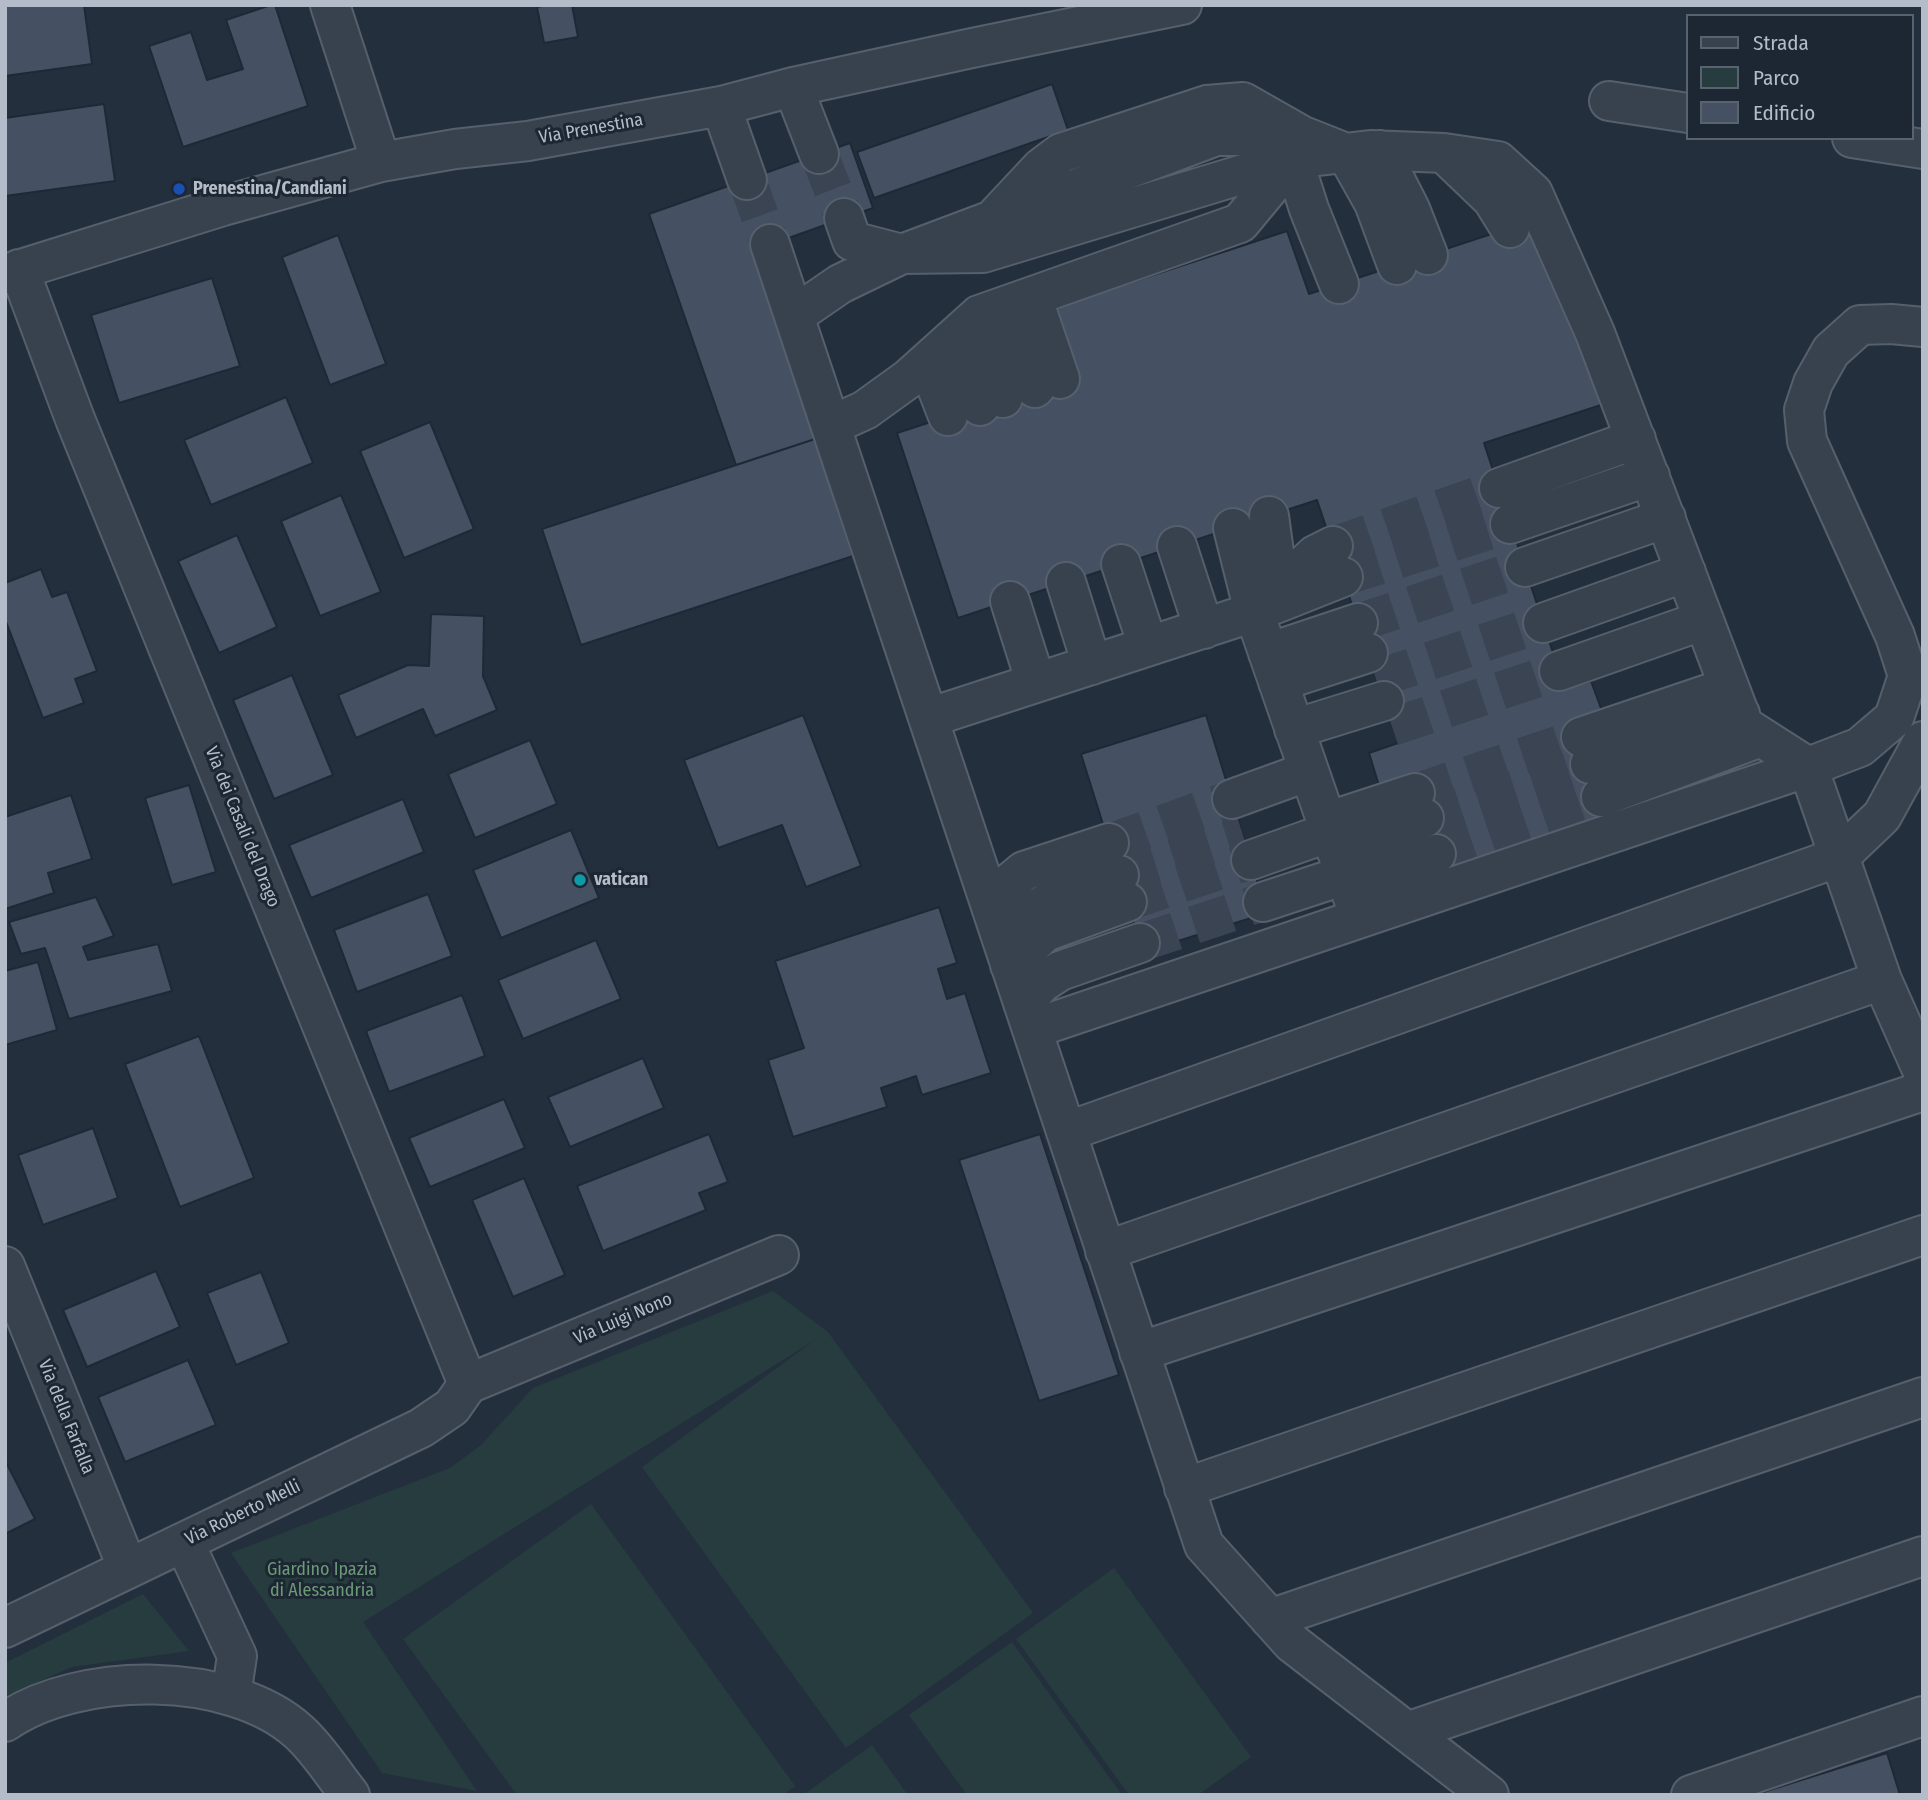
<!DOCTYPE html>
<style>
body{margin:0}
#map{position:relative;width:1928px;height:1800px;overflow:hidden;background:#242f3e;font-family:"Fira Sans Condensed",sans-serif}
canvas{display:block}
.frame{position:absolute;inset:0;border:7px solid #b4bcc9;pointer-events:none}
.legend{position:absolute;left:1686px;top:14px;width:228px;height:126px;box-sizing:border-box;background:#1d2633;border:2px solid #59626f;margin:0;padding:9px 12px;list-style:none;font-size:21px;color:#b4bcc9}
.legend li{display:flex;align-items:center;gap:14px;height:35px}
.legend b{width:35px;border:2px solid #59626f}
</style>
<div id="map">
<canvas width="1928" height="1800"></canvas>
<div class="frame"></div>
<ul class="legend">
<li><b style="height:9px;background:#38414e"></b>Strada</li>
<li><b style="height:19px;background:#263c3f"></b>Parco</li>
<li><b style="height:19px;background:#455162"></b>Edificio</li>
</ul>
</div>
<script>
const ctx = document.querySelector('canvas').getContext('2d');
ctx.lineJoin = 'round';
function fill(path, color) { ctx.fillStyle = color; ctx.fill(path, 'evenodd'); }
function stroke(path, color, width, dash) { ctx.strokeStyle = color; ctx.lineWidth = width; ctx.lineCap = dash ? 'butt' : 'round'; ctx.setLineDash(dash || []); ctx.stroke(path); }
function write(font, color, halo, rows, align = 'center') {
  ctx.font = font + ' "Fira Sans Condensed",sans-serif'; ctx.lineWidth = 6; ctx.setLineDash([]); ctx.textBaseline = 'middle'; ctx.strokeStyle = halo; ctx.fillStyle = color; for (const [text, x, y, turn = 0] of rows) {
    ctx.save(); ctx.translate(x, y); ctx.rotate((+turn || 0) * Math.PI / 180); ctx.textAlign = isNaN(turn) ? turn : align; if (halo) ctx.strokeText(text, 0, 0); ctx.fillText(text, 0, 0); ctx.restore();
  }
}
const green = new Path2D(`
 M773,1291L828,1332L1033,1613L846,1748L642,1467L815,1340L363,1622L477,1791L382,1773L231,1553L450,1468L481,1445L533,1388Z
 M591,1504L795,1786L783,1795H517L403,1639Z
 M1114,1568L1251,1757L1198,1795H1129L1016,1639Z
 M143,1594L189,1651L72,1667L5,1697V1663Z
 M1012,1642L1122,1795H967L909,1715Z
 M872,1745L908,1795H803Z`);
const building = new Path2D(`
 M5,5H84L92,64L5,76Z
 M271,5H275L308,106L183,147L149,46L191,32L207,80L243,69L226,20Z
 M547,5H572L578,37L544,43L537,7Z
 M1052,84L1068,130L874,198L857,152Z
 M104,104L115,181L5,196V118Z
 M850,143L873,208L752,251L815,439L736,465L649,214Z
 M1540,218L1601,405L1484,443L1565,689L1591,681L1602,711L1607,817L1441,872L1380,789L1369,753L1398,743L1317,500L958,618L897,433L1078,374L1056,307L1287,231L1309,294Z
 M338,235L386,364L330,385L282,257Z
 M212,278L240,366L119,403L91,315Z
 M286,397L313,463L211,505L184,440Z
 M430,422L474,529L404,558L360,451Z
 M815,439L853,556L581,645L542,529Z
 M341,495L381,592L320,616L281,521Z
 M237,535L277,627L219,653L178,561Z
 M41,569L52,597L67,592L97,671L75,679L84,703L43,718L5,619V583Z
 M431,614L484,616L483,676L497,710L435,736L423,709L356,738L338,695L408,665L429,666Z
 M292,675L333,775L274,799L233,700Z
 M803,715L861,866L806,887L782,825L718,848L684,760Z
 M1206,715L1267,913L1143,952L1081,754Z
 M530,740L557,804L475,838L448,774Z
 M189,785L216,872L172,885L145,798Z
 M71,795L92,859L48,873L54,893L5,909V817Z
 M403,799L424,852L311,898L289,845Z
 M571,830L599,898L501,938L473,870Z
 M428,894L452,956L357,992L334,930Z
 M96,897L114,936L83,947L88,960L158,944L172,991L69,1019L45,948L21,954L9,922Z
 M939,907L957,963L938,969L947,999L965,993L991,1073L922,1095L916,1076L881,1088L887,1107L793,1137L768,1060L804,1048L775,961Z
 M596,940L621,999L523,1039L498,980Z
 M38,962L57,1030L5,1045V971Z
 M462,995L485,1056L389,1092L366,1031Z
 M199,1036L254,1178L180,1207L125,1064Z
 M643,1058L664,1108L570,1147L548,1097Z
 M504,1099L525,1148L430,1187L409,1138Z
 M93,1128L118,1198L43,1225L18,1155Z
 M709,1134L728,1182L699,1193L706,1210L603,1251L577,1186Z
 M1040,1134L1119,1375L1039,1401L959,1160Z
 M524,1178L565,1275L513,1297L472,1200Z
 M156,1271L180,1327L87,1367L63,1310Z
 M261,1272L289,1343L236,1365L207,1293Z
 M188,1360L216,1425L125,1462L98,1397Z
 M7,1464L35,1519L5,1534V1465Z
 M1887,1753L1900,1795H1757V1794Z`);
const minorTunnel = new Path2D(`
 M819,154L844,218
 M747,180L770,244
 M1333,546L1499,488
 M1343,577L1510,524
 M1358,623L1525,567
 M1376,679L1543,623
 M1392,727L1559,671
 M1415,793L1581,737
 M1424,818L1590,764
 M1109,843L1232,799
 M1436,854L1601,797
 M1119,875L1243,835
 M1127,902L1251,860
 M1140,943L1263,902`);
const minor = new Path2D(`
 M330,5L381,162
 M793,87L819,154
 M1609,101L1688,113
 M721,106L747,180
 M1852,138L1923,149
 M1380,150L1410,209L1428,255
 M1444,153L1492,199L1510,228
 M1293,159L1309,209L1339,284
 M997,215L1041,168L1061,153L1207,105L1243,102L1301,135
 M844,218L852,241L902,254L983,253L1293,159L1370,150L1444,153L1498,161L1533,193L1595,333L1744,726L1808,767L1882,980L1923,1072
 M770,244L1204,1545L1292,1643L1489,1795
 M19,269L75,419L468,1384
 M5,274L223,206L381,162L455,149L528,141L721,106L793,87L972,48L1182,5
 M1032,297L1060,379
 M1006,306L1035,388
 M795,315L840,284L902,254L1216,136H1303L1346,153L1374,203L1397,265
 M979,315L1003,398
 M953,339L980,406
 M927,362L948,416
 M832,425L865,410L908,379L979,315L1240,223L1293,159
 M1499,488L1636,439
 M1510,524L1650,476
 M1233,528L1254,612
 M1177,546L1204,629
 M1121,564L1148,646
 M1525,567L1666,518
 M1066,582L1092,665
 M1010,601L1036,683
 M1258,604L1276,567L1269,516
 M1275,604L1343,577
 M1254,612L1315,555L1333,546
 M1543,623L1686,572
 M1268,653L1358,623
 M1559,671L1704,620
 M1278,682L1368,653
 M928,718L1254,612L1360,918
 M1294,729L1384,701
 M1581,737L1729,687
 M1590,764L1740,714
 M1601,797L1761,737
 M1232,799L1309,771
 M1326,822L1415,793
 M1336,850L1424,818
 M1251,860L1330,832
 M1347,883L1436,854
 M989,900L1024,871L1109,843
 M1263,902L1345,875
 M1010,930C1040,900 1079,888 1119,875
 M1010,965L1045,932L1127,902
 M1023,1003L1043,982L1060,971L1140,943
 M1032,1029L1808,767L1860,747L1894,718L1908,676L1895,636L1807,441L1804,410L1813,383L1831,351L1860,325L1891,324L1923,327
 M1066,1132L1839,857L1882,816L1923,741
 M1105,1251L1882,980
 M5,1266L128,1569
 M1139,1352L1923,1091
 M468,1384L779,1255
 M1184,1488L1923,1235
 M184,1542L237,1656L231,1696
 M1270,1619L1923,1397
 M5,1628L421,1428L452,1407L468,1384
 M5,1722C79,1671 231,1670 299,1732C318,1749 334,1775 350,1795
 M1407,1732L1923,1556
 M1691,1795L1923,1716`);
const markers = [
 [179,189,7,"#1a4fb4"],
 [580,880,7,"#0f9aa8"]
];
const streetNames = [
 ["Via Prenestina",591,129,-10],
 ["Via dei Casali del Drago",242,827,68],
 ["Via Luigi Nono",623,1319,-23],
 ["Via della Farfalla",66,1417,68],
 ["Via Roberto Melli",243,1513,-26]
];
const poiNames = [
 ["Prenestina/Candiani",193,189],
 ["vatican",594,880]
];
const parkNames = [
 ["Giardino Ipazia",322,1570],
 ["di Alessandria",322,1591]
];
fill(green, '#263c3f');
fill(building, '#455162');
stroke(building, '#1f2835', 2);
stroke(minorTunnel, '#3a4453', 38, [38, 19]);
stroke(minor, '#565f6c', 42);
stroke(minor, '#38414e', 38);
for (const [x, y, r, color] of markers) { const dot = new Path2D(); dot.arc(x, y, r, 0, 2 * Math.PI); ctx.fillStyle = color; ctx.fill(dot); stroke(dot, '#1d2633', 2.5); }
write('18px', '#b4bcc9', '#1d2633', streetNames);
write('bold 18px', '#b4bcc9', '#1d2633', poiNames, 'left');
write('18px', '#6b9a76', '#1d2633', parkNames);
</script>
